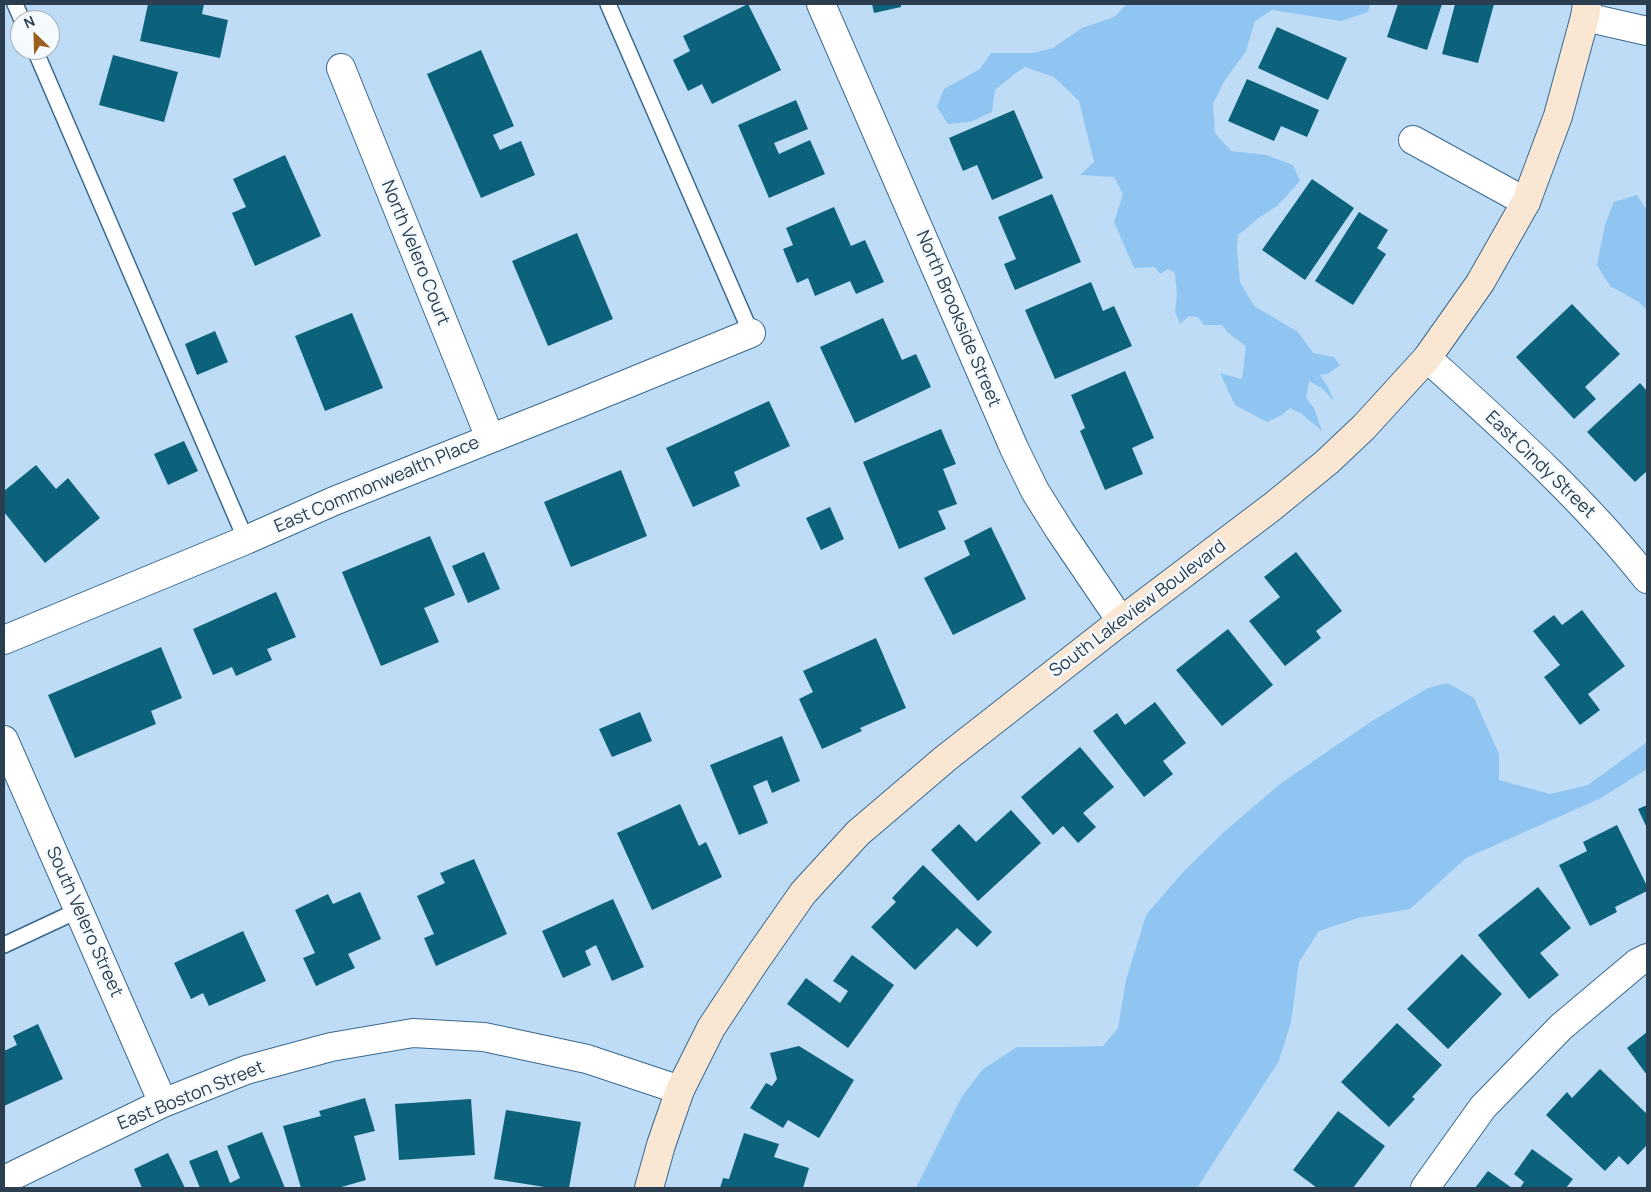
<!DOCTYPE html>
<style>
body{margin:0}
#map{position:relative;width:1651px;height:1192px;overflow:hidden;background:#bedcf6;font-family:Manrope,sans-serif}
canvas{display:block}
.frame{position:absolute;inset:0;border:5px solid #2a3e50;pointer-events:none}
.north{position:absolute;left:10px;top:10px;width:50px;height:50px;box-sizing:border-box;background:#f5fafe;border:1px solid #a4afb8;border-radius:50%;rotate:336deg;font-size:14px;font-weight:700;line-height:20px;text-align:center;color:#2a3e50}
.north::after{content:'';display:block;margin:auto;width:18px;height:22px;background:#9a601e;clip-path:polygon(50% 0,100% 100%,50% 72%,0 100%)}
</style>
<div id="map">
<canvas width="1651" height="1192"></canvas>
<div class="frame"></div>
<div class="north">N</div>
</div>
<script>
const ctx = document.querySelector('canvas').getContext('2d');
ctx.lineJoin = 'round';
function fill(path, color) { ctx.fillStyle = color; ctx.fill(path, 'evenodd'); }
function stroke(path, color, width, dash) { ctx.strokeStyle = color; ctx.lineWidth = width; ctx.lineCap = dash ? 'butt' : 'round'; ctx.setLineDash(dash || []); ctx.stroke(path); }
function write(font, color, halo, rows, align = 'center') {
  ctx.font = font + ' Manrope,sans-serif'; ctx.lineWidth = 5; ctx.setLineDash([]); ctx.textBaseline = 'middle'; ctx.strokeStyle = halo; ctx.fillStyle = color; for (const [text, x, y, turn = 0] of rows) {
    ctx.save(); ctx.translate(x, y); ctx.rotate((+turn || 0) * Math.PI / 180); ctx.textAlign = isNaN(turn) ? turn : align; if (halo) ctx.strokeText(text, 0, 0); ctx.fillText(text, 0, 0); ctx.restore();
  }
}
const water = new Path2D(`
 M1127,4H1370L1368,12L1341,21L1272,10L1255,21L1246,51L1225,80L1213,104L1215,133L1231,151L1266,155L1293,165L1300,181L1277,206L1260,217L1238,235L1237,250L1240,282L1254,306L1298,332L1313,353L1334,357L1340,365L1328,374L1320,375L1328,387L1334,401L1323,389L1309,381L1306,398L1314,408L1322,431L1302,414L1290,408L1282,415L1267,422L1235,405L1220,373L1242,379L1246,346C1236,338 1229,336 1222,325H1204L1198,317L1189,316L1180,324L1175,312L1177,295L1175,273L1168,269L1160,274L1155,267L1134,268L1114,222L1123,194L1114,177L1080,175L1094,162L1079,101L1054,77L1025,67L1016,73L995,90L992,112L970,122L948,124L937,107L944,89L980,69L991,53H1033L1053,48L1082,28L1114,17Z
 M1637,195L1647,211V310L1639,302L1610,286L1597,265L1605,225L1614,202Z
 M1448,683L1474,698L1499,754V780L1550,794L1588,785L1647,742V769L1601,798L1466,858L1410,909L1358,918L1319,931L1299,962L1291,1022L1279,1061L1197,1188H916L961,1098L982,1070L1017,1047H1066L1103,1046L1118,1028L1126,980L1146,915L1183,872L1225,831L1280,784L1372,721L1428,688Z`);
const building = new Path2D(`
 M148,4H204L202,14L228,20L220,58L140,41Z
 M748,4L781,70L712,104L702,84L688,91L673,60L690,51L683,36Z
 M872,4H901V7L874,13Z
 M1398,4H1442L1427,50L1387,37Z
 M1455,4H1494L1478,63L1442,54Z
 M1277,27L1347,58L1328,100L1258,68Z
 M481,50L514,126L493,135L500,150L521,141L535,175L481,198L427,74Z
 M113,55L178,72L164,122L99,105Z
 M1247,79L1319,110L1307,137L1281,126L1274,141L1228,121Z
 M796,100L808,129L774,143L779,154L810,140L825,174L769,198L738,125Z
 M1014,110L1043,178L992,200L977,165L963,171L949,138Z
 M285,155L321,236L255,266L232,213L246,207L233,179Z
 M1312,179L1354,208L1305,280L1262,250Z
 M1052,194L1081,262L1015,290L1004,264L1016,259L998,217Z
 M834,207L851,246L865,240L884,282L856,294L850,281L815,296L808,278L797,283L783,249L793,245L786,228Z
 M1359,212L1388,230L1377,248L1386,254L1353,305L1315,281Z
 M577,233L613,319L548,346L512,261Z
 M1091,282L1103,311L1114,306L1132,346L1055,379L1025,310Z
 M1572,304L1620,354L1585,387L1596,399L1574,419L1516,357Z
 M352,313L383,388L325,411L295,336Z
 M883,318L902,360L916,354L931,387L855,423L820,347Z
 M215,331L228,362L197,375L185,344Z
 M1125,371L1154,438L1132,448L1143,474L1105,490L1080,431L1085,428L1071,395Z
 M1640,383L1647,391V471L1635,482L1587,432Z
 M769,401L790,446L734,472L740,486L693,507L666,448Z
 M941,429L956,464L943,469L957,504L938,511L946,529L899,549L863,462Z
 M184,441L198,471L168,485L154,454Z
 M36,465L56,489L68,478L100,518L45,563L4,512V491Z
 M621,470L647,536L571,567L544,502Z
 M830,507L844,539L821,550L806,518Z
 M991,527L1026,599L953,635L924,578L970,555L964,541Z
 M430,536L455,595L424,608L439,642L381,666L342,572Z
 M484,552L500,589L468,603L452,566Z
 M1296,552L1342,611L1316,631L1321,638L1285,666L1249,621L1280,597L1264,577Z
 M276,592L296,637L267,649L272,660L236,676L232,667L213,675L193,629Z
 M1582,610L1625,666L1588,694L1600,710L1580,725L1544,677L1560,665L1533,631L1554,615L1562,625Z
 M1228,629L1273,685L1222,726L1176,670Z
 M876,638L906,708L860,728L862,731L822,749L799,699L813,692L803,671Z
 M161,647L182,698L151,711L156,724L75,758L48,695Z
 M1155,702L1186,743L1163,761L1173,774L1144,797L1093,731L1117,713L1125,725Z
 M640,712L652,741L612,757L599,729Z
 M782,736L800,781L772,793L767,780L753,786L768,823L739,835L710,765Z
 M1080,747L1114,787L1083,813L1096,827L1078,843L1063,826L1053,835L1021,797Z
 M680,804L699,846L706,842L722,877L652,910L617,833Z
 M1647,805V828L1638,809Z
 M1011,810L1041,843L978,901L931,850L959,824L976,842Z
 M1617,825L1647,886V891L1615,907L1617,912L1590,926L1559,865L1587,851L1583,842Z
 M474,859L507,934L436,966L424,938L434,934L417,896L445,883L440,873Z
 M923,865L992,932L977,947L957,928L915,970L871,927L896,902L892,898Z
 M1538,887L1571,928L1540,953L1559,975L1529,999L1478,935Z
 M360,892L381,939L348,954L355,968L316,986L303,958L315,953L295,910L328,894L333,904Z
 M613,899L644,967L612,981L596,945L585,951L591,965L563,978L542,931Z
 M243,931L266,981L209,1006L203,993L191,999L174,963Z
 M1462,954L1502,994L1448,1049L1407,1009Z
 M852,955L894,985L848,1048L787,1004L806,978L840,1003L848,991L833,981Z
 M1397,1023L1442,1065L1412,1097L1415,1099L1389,1127L1341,1082Z
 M38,1024L63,1079L4,1106V1051L17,1045L13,1036Z
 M1647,1032V1075L1627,1048Z
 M799,1046L854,1080L819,1138L788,1120L783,1128L750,1108L766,1083L772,1086L777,1079L770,1053Z
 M1600,1069L1647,1114V1145L1628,1165L1619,1156L1605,1171L1546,1115L1567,1092L1572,1098Z
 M365,1098L375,1131L354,1136L366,1180L338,1188H301L283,1126L321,1116L319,1111Z
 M471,1099L475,1155L399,1160L395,1104Z
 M506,1110L581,1122L569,1188H551L494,1179Z
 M1338,1111L1385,1146L1353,1188H1317L1293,1170Z
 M262,1132L285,1188H200L189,1161L217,1150L230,1183L240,1178L227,1146Z
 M744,1133L779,1144L774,1157L809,1168L803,1188H720L723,1178L729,1179Z
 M1532,1149L1573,1179L1566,1188H1520L1524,1182L1514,1174Z
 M168,1153L185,1188H142L134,1169Z
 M1488,1171L1512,1188H1475Z`);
const lane = new Path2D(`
 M15,4L22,20
 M608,4L751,333
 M35,50L246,540
 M4,945L79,910`);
const street = new Path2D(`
 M821,4L1014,448L1035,491L1060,531L1121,621
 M1585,17L1647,31
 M341,68L490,438
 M1413,140L1526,202
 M1427,358C1504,428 1582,497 1647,579
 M4,640L246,540L334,501L580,403L751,333
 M4,740L163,1103
 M4,1180L163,1103L246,1070L331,1047L413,1033L484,1037L587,1059L680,1090
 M1425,1188L1483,1107L1561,1027L1637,963L1647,958`);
const secondary = new Path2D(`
 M649,1188L661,1145L680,1090L711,1028L754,963L803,893L858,833L946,758L1121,621L1272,507L1327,462L1364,427L1427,358L1480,283L1526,202L1558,116L1585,17L1587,4`);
const streetNames = [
 ["North Velero Court",415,253,68],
 ["North Brookside Street",958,319,67],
 ["East Cindy Street",1540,465,44],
 ["East Commonwealth Place",377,485,-23],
 ["South Lakeview Boulevard",1138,609,-37],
 ["South Velero Street",84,922,66],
 ["East Boston Street",191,1096,-22]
];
fill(water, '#90c5f1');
fill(building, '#0d627b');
stroke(lane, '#39698f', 18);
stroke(street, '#39698f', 30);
stroke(secondary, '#39698f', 30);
stroke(lane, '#fff', 15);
stroke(street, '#fff', 28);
stroke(secondary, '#f9e6d3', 28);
write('18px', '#2a3e50', '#f5fafe', streetNames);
</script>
